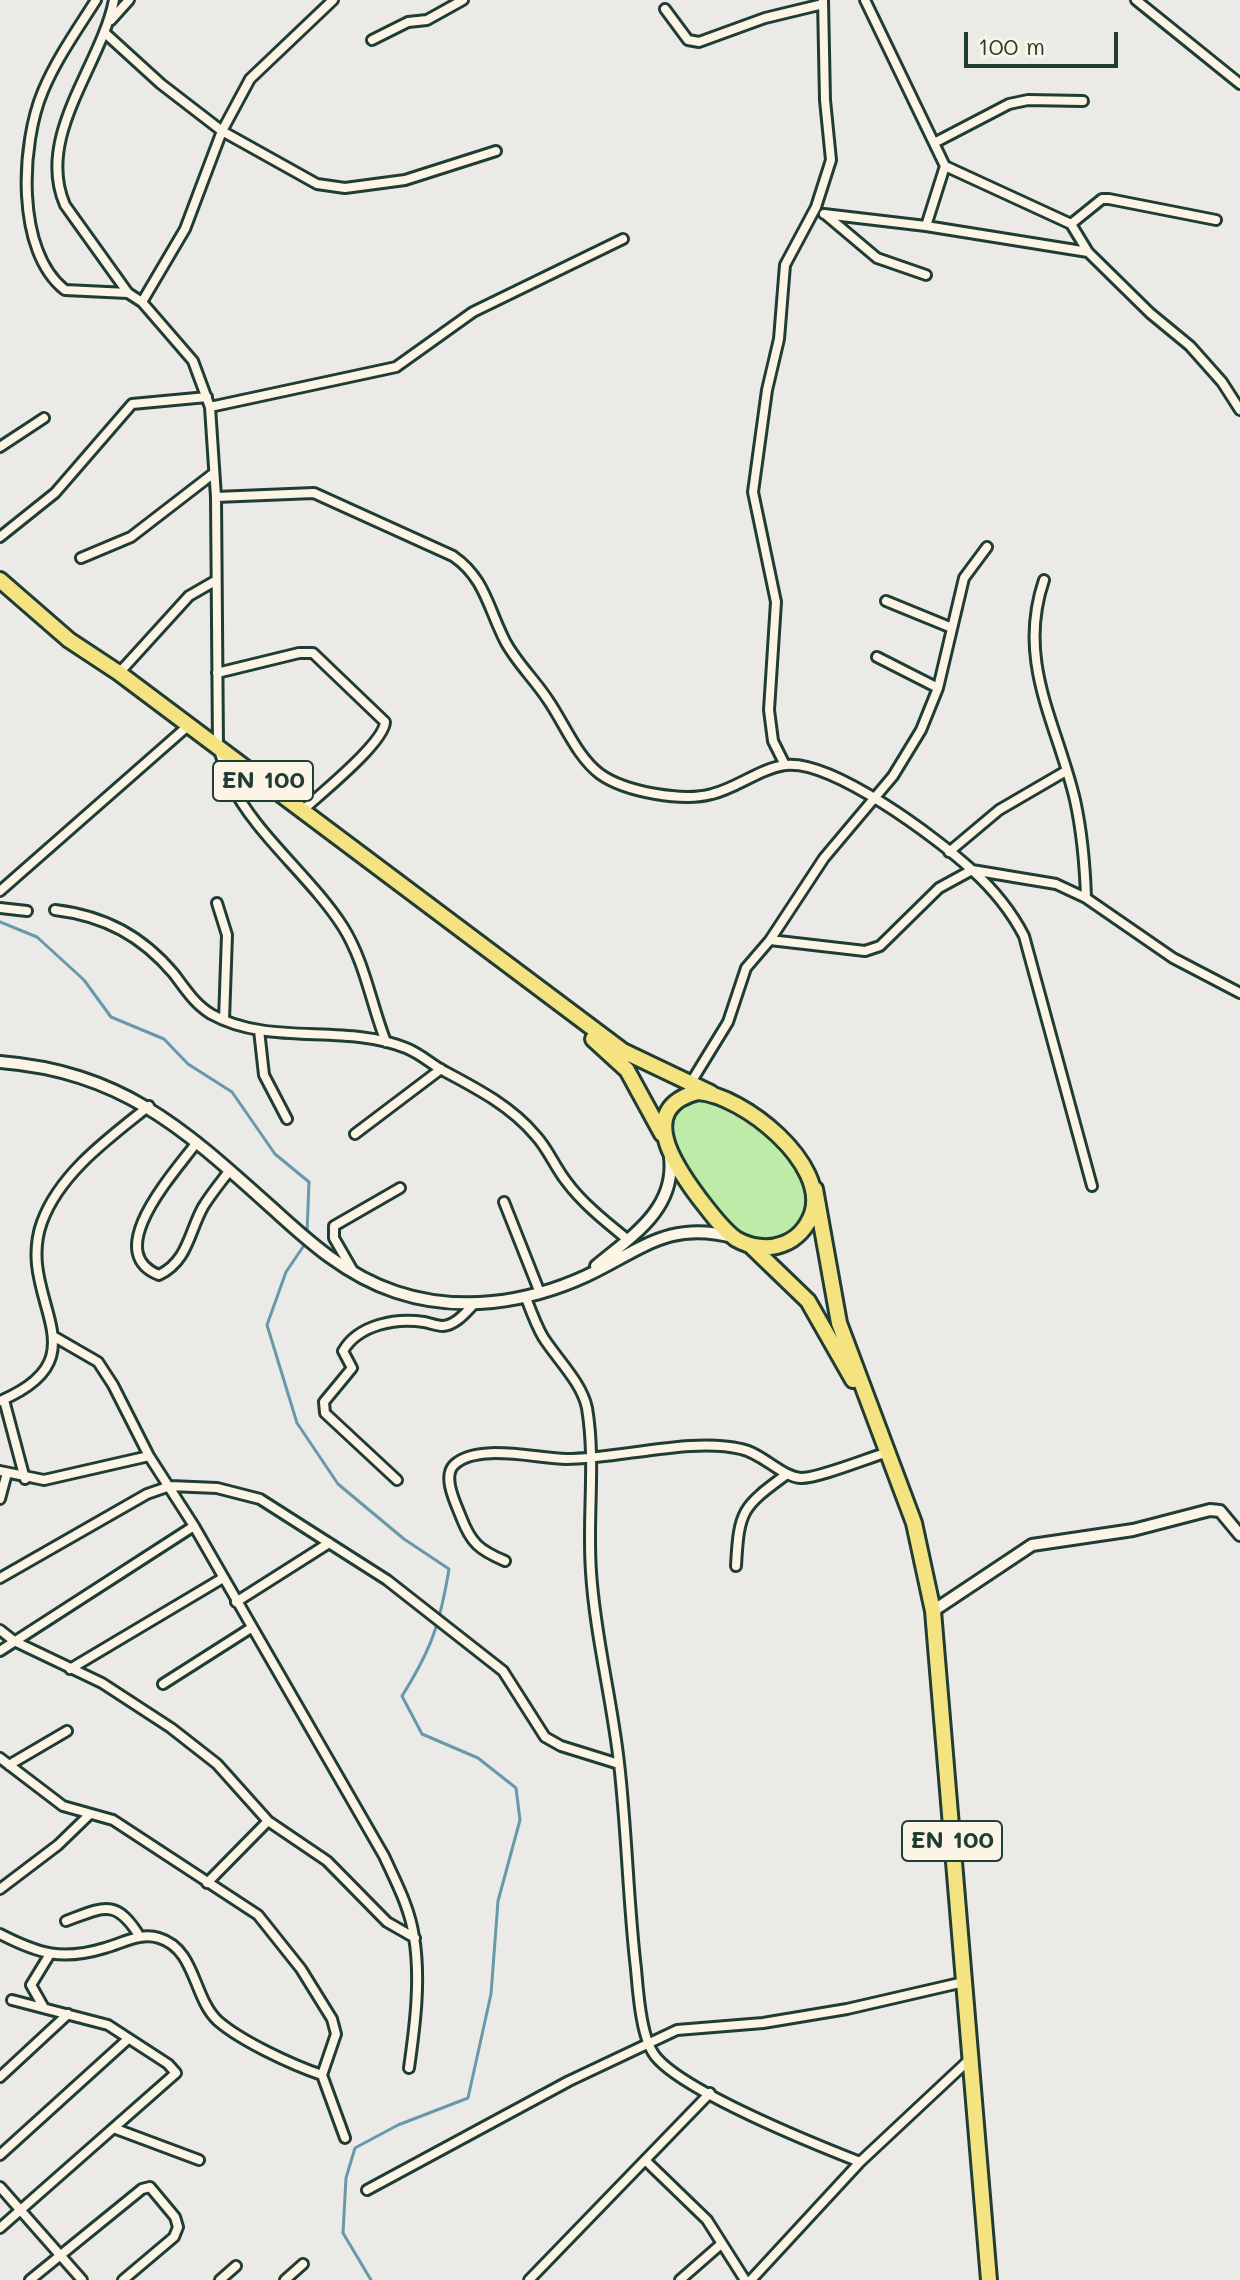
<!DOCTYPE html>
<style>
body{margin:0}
#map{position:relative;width:1240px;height:2280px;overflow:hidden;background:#eceae7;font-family:Mali,sans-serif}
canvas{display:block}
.scale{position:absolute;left:964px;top:32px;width:154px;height:36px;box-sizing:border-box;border:4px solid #1f3d34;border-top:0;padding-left:10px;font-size:24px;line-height:28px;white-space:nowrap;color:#1f3d34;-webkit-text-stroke:6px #fcf5e5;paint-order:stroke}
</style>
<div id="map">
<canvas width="1240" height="2280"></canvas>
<div class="scale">100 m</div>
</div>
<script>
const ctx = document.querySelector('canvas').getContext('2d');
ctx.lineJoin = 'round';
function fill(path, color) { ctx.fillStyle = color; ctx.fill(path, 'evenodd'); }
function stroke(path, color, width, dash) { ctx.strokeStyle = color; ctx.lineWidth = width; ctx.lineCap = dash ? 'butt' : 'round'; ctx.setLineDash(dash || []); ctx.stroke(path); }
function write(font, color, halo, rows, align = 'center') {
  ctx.font = font + ' Mali,sans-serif'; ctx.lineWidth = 6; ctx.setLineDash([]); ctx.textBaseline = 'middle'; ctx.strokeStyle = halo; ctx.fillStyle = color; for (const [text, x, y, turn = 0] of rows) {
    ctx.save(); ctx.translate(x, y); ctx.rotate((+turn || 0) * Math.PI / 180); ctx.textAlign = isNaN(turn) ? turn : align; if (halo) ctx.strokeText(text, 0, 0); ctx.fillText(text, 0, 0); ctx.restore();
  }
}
const green = new Path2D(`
 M700,1100C738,1108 801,1150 808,1192C814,1228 766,1252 739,1232C721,1219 708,1197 697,1178C684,1158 665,1135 678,1111Z`);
const stream = new Path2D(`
 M0,922L37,937L84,980L111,1017L164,1039L188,1064L232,1092L275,1154L309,1182L307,1233
 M307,1241L286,1272L267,1325L297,1423L338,1484L404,1539L449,1569C440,1624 431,1650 402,1696L422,1734L478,1758L516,1788L520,1820L498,1901L491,1994L468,2098L398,2125L355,2148L346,2178L343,2233L371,2280`);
const minor = new Path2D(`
 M96,0C77,30 57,58 43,91C21,143 15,251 65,290L128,293
 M114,0C101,66 35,136 65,205L128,293L142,302
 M333,0L250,79L222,131L185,229L142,302L193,361L210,407L216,497L218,747C222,758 225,771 230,782C255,834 311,877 343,927C365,962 371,1004 386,1042
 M865,0L945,166L1071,224L1088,252L1150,313L1190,346L1222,382L1240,410
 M1136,0L1240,84
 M665,9L688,40L699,42L765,18L823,4
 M111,20L129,0
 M105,33L161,84L222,131L317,184L345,188L405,180L496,151
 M372,40L408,22L427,20L463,0
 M936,142L1009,104L1028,100L1083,101
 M824,214L926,226L1088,252
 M826,215L877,258L926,275
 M1071,224L1102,199H1109L1216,220
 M926,226L945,166
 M210,407L396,367L473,312L623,239
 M0,447L44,418
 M216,497L314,493L453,556C485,578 488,608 505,641C516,662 535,680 548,700C564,723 577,757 600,774C625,792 683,802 712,794C737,788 759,769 785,765C832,759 937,838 972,870C993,889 1011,911 1024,936L1092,1186
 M0,537L55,493L132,404L207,397
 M81,558L131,537L214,473
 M1044,580C1016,662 1057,723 1075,800C1082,832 1085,865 1086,898
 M886,601L952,628
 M877,657L938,688
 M119,673L189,596L215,581
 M217,673L299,653H313L385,722C384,743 320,794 302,811
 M785,765L773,741L769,710L776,602L753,492L767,390L779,339L785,265L816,207L831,160L825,100L823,0
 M949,852L999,810L1066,771
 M0,891L189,725
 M217,903L227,935L224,1020
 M0,908L27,911
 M55,910C105,916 142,936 174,974C185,989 195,1004 211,1014C270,1047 344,1023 406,1048C419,1053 430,1063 442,1070C476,1088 511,1106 536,1136C548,1149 555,1167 566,1181C582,1203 606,1222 627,1239
 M770,940L865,951L880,946L939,888L972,870L1056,884L1086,898L1173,958L1240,993
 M259,1030L264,1075L287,1119
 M690,1084L728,1022L746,968L770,940L824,858L893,776L921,730L938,688L964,578L987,547
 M355,1134L441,1069
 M197,1142C176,1171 100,1252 159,1275C188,1261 189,1232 203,1207C211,1194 221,1182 230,1170
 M504,1202L540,1293
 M353,1271L334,1238V1226L400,1188
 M526,1298C531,1311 536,1325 543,1337C557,1359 582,1383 587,1408C596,1462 587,1517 591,1572C595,1636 612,1699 619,1763C627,1832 628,1901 636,1969C638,1991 641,2040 656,2057C685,2092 814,2144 860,2162
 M53,1336L98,1362L113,1385L149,1456L194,1526L384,1856C396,1882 410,1908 414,1937C421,1979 415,2026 409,2068
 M4,1400L25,1479
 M0,1401C107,1356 14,1299 42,1222C60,1173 109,1138 149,1106
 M0,1471L44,1480L149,1456
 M397,1480L325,1413L324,1402L352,1368L343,1351C359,1324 396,1318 424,1322C430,1323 437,1326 443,1326C456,1325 466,1312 474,1304
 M0,1499L7,1473
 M505,1561C479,1550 471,1543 461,1517C456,1504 442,1477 454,1465C476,1443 535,1458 566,1459C619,1459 692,1437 741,1449C762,1453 782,1477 801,1478C819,1478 868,1458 888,1452
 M736,1566C739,1510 742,1507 787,1474
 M0,1578L147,1494L170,1486L217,1488L260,1499L387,1580L503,1671L545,1737L561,1746L619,1764
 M236,1602L329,1543
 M0,1630L14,1641L102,1683L171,1728L217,1764L268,1821L327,1861L387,1922L415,1938
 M0,1651L194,1526
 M70,1669L223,1578
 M163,1684L251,1628
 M0,1758L63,1806L113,1820L258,1915L301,1969L332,2019L336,2034L322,2075L345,2138
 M9,1765L67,1731
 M207,1883L268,1821
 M0,1889L58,1845L90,1814
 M66,1921C104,1907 116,1898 140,1937
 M0,1934C39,1954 62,1961 105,1948C123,1943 141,1932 159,1938C196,1949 193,1998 218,2021C241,2041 292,2065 322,2075
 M44,2008L31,1985L50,1954
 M0,2077L68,2014
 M116,2129L199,2160
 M0,2155L128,2039
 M645,2160L707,2220L745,2280
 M0,2187L82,2280
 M367,2190L569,2081L677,2030L763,2023L847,2009L964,1982
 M0,2228L176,2073L168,2064L108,2025L12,2000
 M30,2280L142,2189L150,2187L175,2217L178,2227L174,2237L123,2280
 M220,2280L236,2266
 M285,2280L303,2264
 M529,2280L710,2093
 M680,2280L720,2245
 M751,2280L860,2162L970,2059`);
const tertiary = new Path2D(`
 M0,1062C123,1072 184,1129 272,1208C309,1242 347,1276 396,1292C459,1313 527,1303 586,1276C641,1250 669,1220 733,1237
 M596,1266C632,1236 676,1209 670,1157
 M933,1611L1032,1545L1133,1530L1210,1510L1220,1511L1240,1535`);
const primary = new Path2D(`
 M0,580L69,640L119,673L623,1051L711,1093
 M593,1039L627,1070L662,1134
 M698,1092C743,1095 829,1164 812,1214C807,1227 797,1239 783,1244C768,1250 750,1247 736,1239C722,1229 710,1212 699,1198C675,1166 635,1108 698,1092Z
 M815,1189L839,1323L914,1523L933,1611L989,2280
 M751,1246L808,1301L853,1380`);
const shields = [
 [263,781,100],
 [952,1841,100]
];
const shieldNames = [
 ["EN 100",263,781],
 ["EN 100",952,1841]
];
fill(green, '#beeba8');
stroke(stream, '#6699a9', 3);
stroke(minor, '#1f3d34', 14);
stroke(tertiary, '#1f3d34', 16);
stroke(primary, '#1f3d34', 20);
stroke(minor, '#fcf5e5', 8);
stroke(tertiary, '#fcf5e5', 10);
stroke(primary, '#f5e382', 14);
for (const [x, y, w] of shields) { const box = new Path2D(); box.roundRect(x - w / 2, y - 20, w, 40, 6); ctx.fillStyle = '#fcf5e5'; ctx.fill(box); stroke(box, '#1f3d34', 2); }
write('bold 24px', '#1f3d34', null, shieldNames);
</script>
